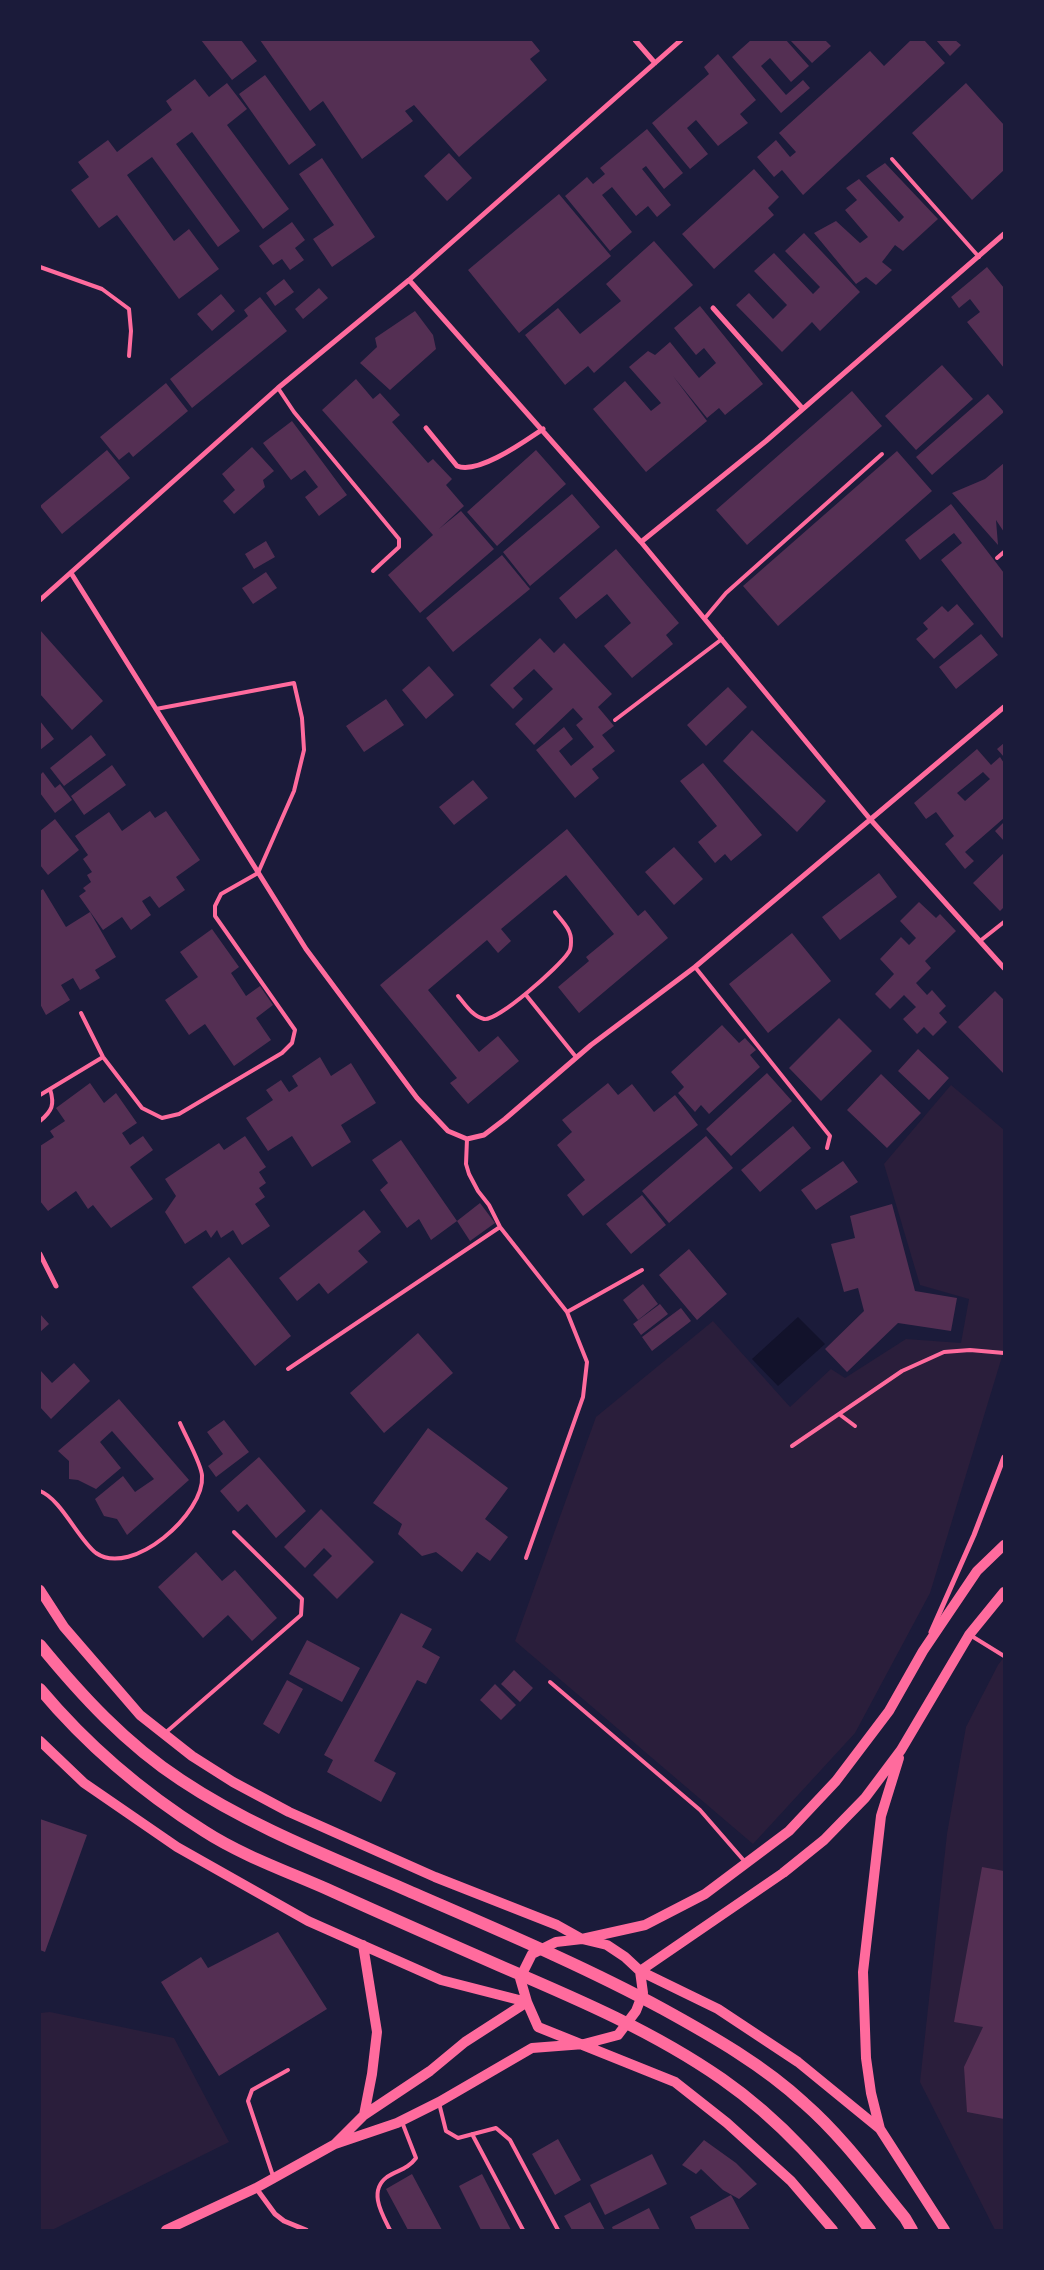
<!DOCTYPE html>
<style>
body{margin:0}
#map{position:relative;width:1044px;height:2270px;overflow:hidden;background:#1b1b3a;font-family:Arial,sans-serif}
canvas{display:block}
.frame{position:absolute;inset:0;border:41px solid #1b1b3a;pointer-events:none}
</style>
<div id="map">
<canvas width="1044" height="2270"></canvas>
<div class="frame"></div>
</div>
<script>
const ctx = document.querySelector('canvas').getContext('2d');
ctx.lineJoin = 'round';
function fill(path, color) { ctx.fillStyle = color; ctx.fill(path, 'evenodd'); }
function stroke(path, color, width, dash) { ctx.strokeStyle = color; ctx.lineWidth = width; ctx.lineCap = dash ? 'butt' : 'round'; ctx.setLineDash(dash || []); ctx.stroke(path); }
const green = new Path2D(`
 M951,1085L1004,1130V1350L930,1593L855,1733L753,1844L515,1641L596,1417L713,1321L790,1407L831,1369L845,1378L906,1339L961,1343L969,1299L920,1285L884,1164Z
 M1004,1657V2230H995L920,2082L947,1834L966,1727L998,1665Z
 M50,2012L174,2038L229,2142L52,2230H40V2013Z`);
const water = new Path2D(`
 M798,1317L825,1344L778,1386L752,1359Z`);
const building = new Path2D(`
 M201,40H241L257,61L232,80Z
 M260,40H531L540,51L530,59L547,80L459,157L414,105L405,111L413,121L362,159L323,101L310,111Z
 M751,40H786L809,66L791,82L770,58L761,66L786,95L803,80L810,88L781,113L732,57Z
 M790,40H825L831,46L812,63Z
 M911,40H924L945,63L803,195L782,170L774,177L757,157L776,140L790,157L796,152L779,133L870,51L884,66Z
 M936,40H955L961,45L950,56Z
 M718,54L756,100L740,114L748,123L718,146L696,120L687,128L708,154L690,169L652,123L709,74L704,67Z
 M265,75L316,145L289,165L239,94Z
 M195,79L209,97L227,83L247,109L227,125L289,209L263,229L192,132L176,144L240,231L218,247L152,157L127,175L174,241L189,229L219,269L179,299L117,215L99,228L71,190L89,177L78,162L108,140L117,152L172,110L166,101Z
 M966,83L1004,125V170L972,200L912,133Z
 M647,129L683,173L664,189L646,166L642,169L671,205L657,217L648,206L636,216L612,187L602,195L632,232L610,251L565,196L587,177L593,184L605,174L600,168Z
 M449,153L472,178L447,201L424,176Z
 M322,158L375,237L332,267L313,239L334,225L299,174Z
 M885,163L938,219L903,251L895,245L882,262L892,270L876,285L866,277L856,284L814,233L836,221L860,243L868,237L845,210L857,200L846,188L859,179L899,222L904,217L866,176Z
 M754,169L779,197L768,208L774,215L714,269L682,234Z
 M559,194L611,256L519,333L468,270Z
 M292,222L305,240L295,248L304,260L290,270L282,259L273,265L259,246Z
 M804,233L860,292L820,331L812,322L782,352L736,305L749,293L773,319L787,305L754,271L774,253L813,294L820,287L785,251Z
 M654,241L693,285L594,373L588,366L565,385L525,335L558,308L580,334L621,301L606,284Z
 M987,267L1004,288V368L967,322L980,312L970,299L959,308L951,297Z
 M284,279L294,292L275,306L266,293Z
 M319,288L328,298L303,319L295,309Z
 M221,294L235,311L212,331L197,314Z
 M260,297L287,331L192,408L170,379L248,316L244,310Z
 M700,306L763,384L725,415L719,408L707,418L673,376L707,421L646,472L593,409L625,381L651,411L661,403L629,367L648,351L655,355L670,342L699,378L716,363L704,348L696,355L674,328Z
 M415,311L433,335L436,349L390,390L360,363L377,347L375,338Z
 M942,365L973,399L916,450L885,416Z
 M356,379L373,399L380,393L400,415L392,422L428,463L433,459L452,479L446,485L464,506L439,529L461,511L494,549L420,613L388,575L433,535L322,410Z
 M166,383L188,411L133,457L129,452L119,460L100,437Z
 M852,391L882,426L747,545L716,510Z
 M988,394L1004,412L932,475L916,457Z
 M292,421L347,495L319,516L305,497L318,487L305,470L291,480L263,443Z
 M252,447L274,471L263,480L265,487L234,514L223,501L235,490L222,474Z
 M107,450L130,478L62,534L40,506Z
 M536,450L566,484L497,546L467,512Z
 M897,451L932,491L778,626L743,586Z
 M1004,463V532L996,520L998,545L952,493L985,479Z
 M572,494L600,527L530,586L503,552Z
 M951,504L1004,573V636L1002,638L941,560L962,543L954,533L920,560L905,540Z
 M266,541L275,557L254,569L245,554Z
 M616,549L679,623L666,635L673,644L632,678L604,646L631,623L607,594L576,619L559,598Z
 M502,555L530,589L453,652L426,618Z
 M266,572L277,588L253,604L242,588Z
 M957,604L974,624L934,659L916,639L928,629L923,623L942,606L948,612Z
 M40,630L103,701L72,730L40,694Z
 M981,634L998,655L956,689L939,667Z
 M540,638L554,653L564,643L612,694L598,707L614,726L602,735L615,751L592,769L599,778L575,798L536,750L564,727L573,739L559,751L571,766L594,747L576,725L583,719L573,708L534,745L515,724L553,689L534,669L513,688L523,699L513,709L490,685Z
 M429,666L454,695L426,719L402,690Z
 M728,687L747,707L706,746L687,725Z
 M386,699L404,725L364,752L346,726Z
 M40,721L54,739L40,750Z
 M752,730L826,801L797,832L723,761Z
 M91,735L106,755L64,786L50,768Z
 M1004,743V757L997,749Z
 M977,749L991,765L1000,757L1004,763V818L965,852L974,861L965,869L945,844L954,836L936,812L926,819L914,803ZM983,772L990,779L965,801L957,793Z
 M703,763L762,835L731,861L725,854L715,863L698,842L717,826L680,781Z
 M112,765L126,785L84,815L71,796Z
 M43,772L55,788L60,784L72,800L55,813L40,793V775Z
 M473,780L488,798L454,825L439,807Z
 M150,811L155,818L166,811L200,860L176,877L185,890L159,908L150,896L142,901L151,915L131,930L122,917L103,930L79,896L86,891L83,888L91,882L87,875L92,872L83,859L88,855L75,836L109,812L122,831Z
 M55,819L79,850L48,875L40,865V831Z
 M1004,822V841L995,831Z
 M567,829L638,916L645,910L668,938L579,1013L558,987L589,961L586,957L614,934L566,875L501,929L511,941L498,953L487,940L428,990L479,1052L498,1036L519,1061L468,1104L450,1083L457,1078L380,985Z
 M674,847L703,879L674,905L645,872Z
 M1004,853V907L1000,911L973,883Z
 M879,873L897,897L840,940L822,917Z
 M43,889L66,927L90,912L116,957L95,970L100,978L80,990L73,978L61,985L70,1000L46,1015L40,1004V891Z
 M919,902L936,918L940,914L956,931L925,961L931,968L916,983L927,995L932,990L946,1006L939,1013L947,1022L933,1036L924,1027L917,1034L903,1019L916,1007L904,995L890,1009L875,994L894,974L880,959L901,937L909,945L916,938L900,921Z
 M212,929L239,967L231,973L246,996L260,986L273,1005L256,1018L271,1040L234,1066L205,1024L189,1035L165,1000L198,977L180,952Z
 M792,933L831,981L768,1033L729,984Z
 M995,991L1004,1000V1074L958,1027Z
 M839,1018L872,1051L821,1101L789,1068Z
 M722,1025L739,1043L745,1038L756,1050L750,1055L760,1067L709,1114L701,1105L695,1112L678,1093L684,1087L671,1072Z
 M918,1049L949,1078L929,1100L898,1071Z
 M320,1057L331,1076L351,1063L376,1103L341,1125L351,1142L312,1167L292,1136L268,1151L246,1118L273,1100L266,1090L281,1080L289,1092L298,1086L292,1076Z
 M767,1073L792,1101L731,1156L706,1129Z
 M881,1074L921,1113L887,1148L847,1110Z
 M90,1083L104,1103L116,1093L137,1123L122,1133L130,1145L143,1136L153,1150L130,1167L153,1199L111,1228L93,1205L88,1209L76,1191L48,1211L40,1201V1146L54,1137L50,1131L65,1121L56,1108Z
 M608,1083L618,1095L632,1084L654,1112L675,1095L698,1125L583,1216L567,1195L585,1180L557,1145L572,1132L562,1120Z
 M793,1126L811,1148L760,1192L741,1170Z
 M245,1136L266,1167L259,1172L266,1183L259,1188L265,1197L255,1204L270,1226L242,1245L233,1230L221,1238L217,1230L211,1238L206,1230L185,1244L165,1212L176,1196L165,1179L219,1143L224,1150Z
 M706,1136L733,1168L669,1223L642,1191Z
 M401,1140L457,1221L480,1203L495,1223L470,1241L457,1221L431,1240L419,1219L407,1228L380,1190L388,1183L372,1160Z
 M843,1161L858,1182L816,1210L801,1190Z
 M642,1195L666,1225L631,1254L606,1224Z
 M892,1204L915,1291L957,1298L951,1331L898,1323L847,1372L825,1349L864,1311L858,1288L844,1292L831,1244L855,1238L850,1216Z
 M364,1210L381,1232L358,1251L368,1262L328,1294L319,1283L297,1301L279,1278Z
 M689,1249L727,1294L697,1320L659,1275Z
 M229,1257L291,1336L255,1366L192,1287Z
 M643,1284L658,1304L638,1320L623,1300Z
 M660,1304L668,1314L641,1335L633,1324Z
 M681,1308L691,1321L652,1351L642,1337Z
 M40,1314L49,1324L40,1332Z
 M418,1333L453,1373L384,1433L350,1393Z
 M74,1363L90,1381L51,1419L40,1407V1370L52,1383Z
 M119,1399L189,1480L127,1535L117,1519L104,1516L95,1499L123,1476L135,1492L154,1479L112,1431L100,1442L121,1468L96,1489L78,1480L69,1479V1461L58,1451Z
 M224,1420L249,1452L216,1477L208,1466L223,1454L207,1432Z
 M428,1428L508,1488L485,1519L508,1537L490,1561L477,1552L462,1572L436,1552L422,1556L398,1534L402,1524L373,1503Z
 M259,1457L306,1511L276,1538L247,1504L238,1512L220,1491Z
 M321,1509L374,1562L337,1599L313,1575L332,1556L324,1548L305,1568L284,1547Z
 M196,1552L222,1581L235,1570L277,1618L252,1641L228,1615L203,1638L158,1587Z
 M401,1613L432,1629L422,1647L440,1657L426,1684L417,1680L374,1761L396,1773L381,1802L327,1772L333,1760L324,1755Z
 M307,1640L360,1668L342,1702L289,1674Z
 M514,1670L533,1688L520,1702L501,1684Z
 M287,1680L303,1689L279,1734L263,1724Z
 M495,1684L516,1705L501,1720L480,1700Z
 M40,1819L87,1835L45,1952L40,1950Z
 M982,1867L1004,1871V2119L967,2112L964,2067L983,2027L954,2022Z
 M278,1932L327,2009L219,2076L161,1982L201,1957L208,1968Z
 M558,2139L581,2180L555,2195L532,2154Z
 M704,2140L736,2163L757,2184L739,2199L723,2190L701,2169L696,2174L682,2165Z
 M652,2154L667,2184L605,2215L590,2185Z
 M412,2174L442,2230H408L386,2189Z
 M482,2174L511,2230H481L459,2186Z
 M731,2195L750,2230H696L690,2217Z
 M590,2202L605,2230H572L564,2216Z
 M649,2208L660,2230H613L612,2227Z`);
const service = new Path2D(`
 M892,159L979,257
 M40,267L102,289L129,309L131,331L129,356
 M278,388L294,412L399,539V547L373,571
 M997,558L1004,552
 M705,618L726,593L882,454
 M615,720L722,639
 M980,941L1004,922
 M695,967L830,1136L827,1148
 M526,995L576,1057
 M458,996C465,1004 472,1016 484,1019C497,1022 560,966 568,953C570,951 571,945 571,942C572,930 562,921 555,912
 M81,1013L103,1057L142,1108L162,1118L179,1114L282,1053L292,1043L295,1030L215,916V906L221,894L258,873L294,791L304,750L302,718L294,683L156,709
 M40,1095L103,1057
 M40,1121C52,1111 55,1105 50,1089
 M500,1227L567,1312L587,1362L583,1397L526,1558
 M567,1312L642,1270
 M288,1369L500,1227L489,1205L478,1191L469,1174L466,1164L467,1139
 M839,1414L855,1426
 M792,1446L902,1371L944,1352L970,1350L1004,1353
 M40,1491C61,1499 78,1539 96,1553C132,1578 205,1513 202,1476C202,1465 185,1435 180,1423
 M970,1635L1004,1656
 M550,1682L700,1810L746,1863
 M164,1734L301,1615L302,1599L234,1532
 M439,2103L446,2131L458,2138L496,2128L510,2140L558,2230
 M472,2134L523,2230
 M273,2176L248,2101L252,2090L288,2070
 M390,2230C382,2214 368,2191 387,2177C398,2170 408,2169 416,2158L402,2122`);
const minor = new Path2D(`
 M635,40L655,63
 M409,280L641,542L870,819L1004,968
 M713,308L803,409
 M426,428L457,466C478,475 525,441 543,429
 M641,542L766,441L1004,234
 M71,573L306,949L417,1098L448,1131L467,1139L484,1135L505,1119L591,1045L695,967L1004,707
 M40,600L278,388L409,280L681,40
 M40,1254L56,1286
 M931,1632L974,1535L1004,1457
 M256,2188L275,2214L284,2221L306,2230`);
const secondary = new Path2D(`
 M40,1590L64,1627L140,1715L192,1756L233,1782L289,1812L435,1877L557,1925L582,1939L607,1945L625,1957L640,1971L718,2009L798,2062L880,2129L945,2230
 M40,1741L84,1783L177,1847L308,1921L441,1980L527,2002L538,2027L675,2082L727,2123L791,2181L833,2230
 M363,1945L377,2032L372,2074L364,2115
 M640,1971L783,1873L824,1840L865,1798L901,1750L969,1635L1004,1592
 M880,2129L871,2093L866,2058L863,1972L881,1816L899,1758
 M335,2144L364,2115L430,2071L465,2042L527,2002L520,1978L532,1954L556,1942L582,1939L645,1925L705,1894L789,1831L836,1781L889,1711L923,1651L977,1571L1004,1545
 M166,2230L256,2188L335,2144L397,2123L439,2102L532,2048L584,2044L618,2035L636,2011L643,1993L640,1971`);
const primary = new Path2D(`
 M40,1645C81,1695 126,1744 181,1780C250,1826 328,1856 404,1889C491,1927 580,1964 663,2009C712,2036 763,2065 804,2103C842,2136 873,2179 905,2218L912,2230
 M40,1689C87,1745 142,1792 204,1831C241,1855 286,1871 327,1889C384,1915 441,1940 498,1965C575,1998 653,2031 722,2079C781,2120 828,2174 870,2230`);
fill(green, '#2a1e3b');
fill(water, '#12122b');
fill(building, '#542f53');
stroke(service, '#ff6b9d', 4);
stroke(minor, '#ff6b9d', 5);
stroke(secondary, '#ff6b9d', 10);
stroke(primary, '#ff6b9d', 12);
</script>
